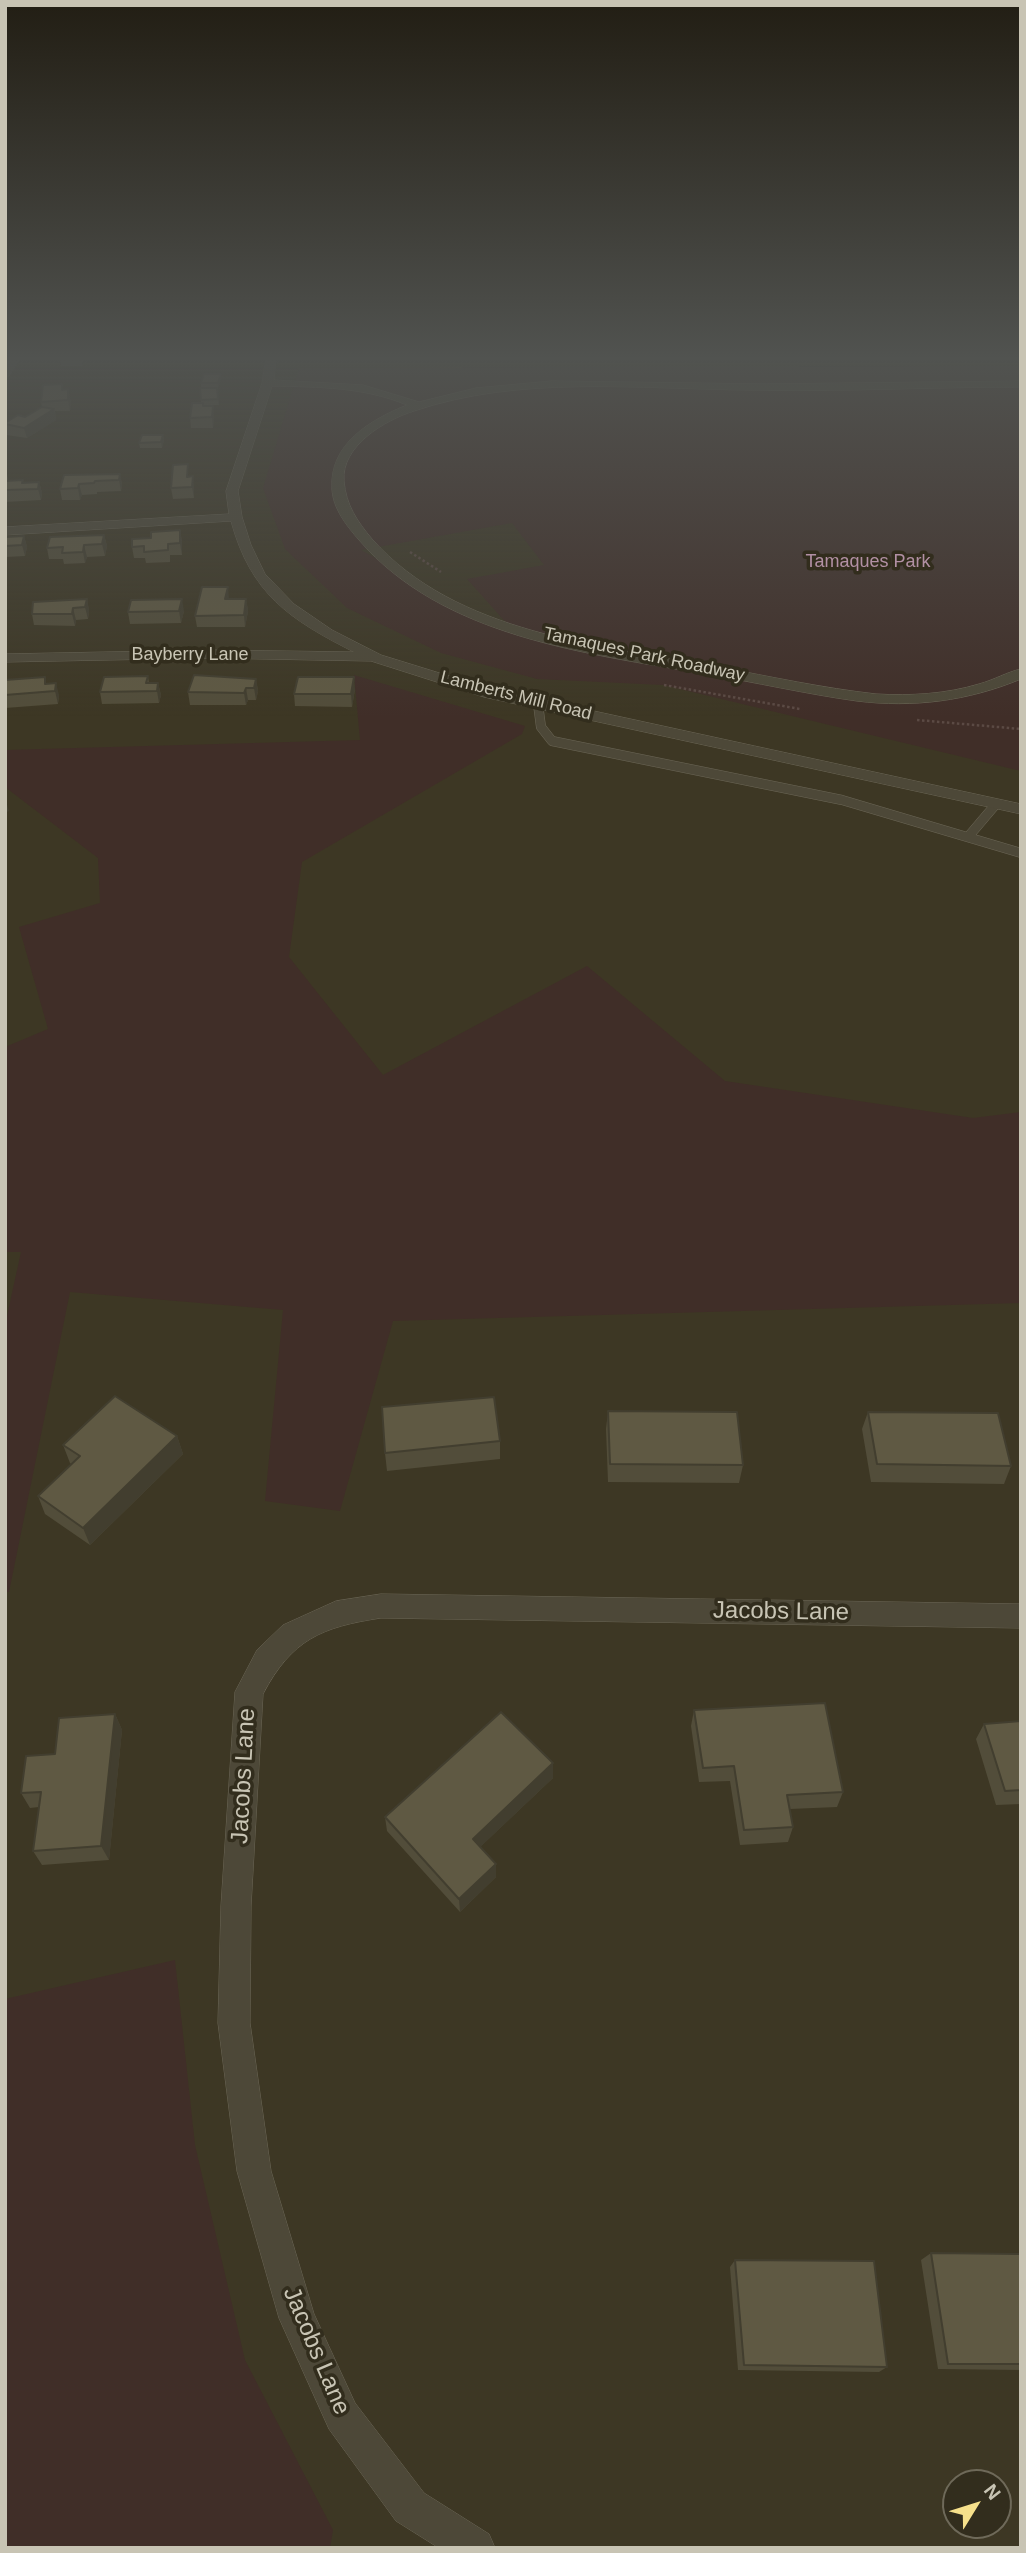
<!DOCTYPE html>
<style>
body{margin:0}
#map{position:relative;width:1026px;height:2553px;overflow:hidden;background:#3d3724;font-family:Helvetica,sans-serif}
canvas{display:block}
.frame{position:absolute;inset:0;border:7px solid #c8c4b4;pointer-events:none}
.north{position:absolute;left:942px;top:2469px;width:70px;height:70px;box-sizing:border-box;background:#322d1d;border:2px solid #6e6959;border-radius:50%;rotate:52deg;font-size:19px;font-weight:700;line-height:28px;text-align:center;color:#c8c4b4}
.north::after{content:'';display:block;margin:auto;width:24px;height:32px;background:#f6e08b;clip-path:polygon(50% 0,100% 100%,50% 72%,0 100%)}
</style>
<div id="map">
<canvas width="1026" height="2553"></canvas>
<div class="frame"></div>
<div class="north">N</div>
</div>
<script>
const ctx = document.querySelector('canvas').getContext('2d');
ctx.lineJoin = 'round';
function fill(path, color) { ctx.fillStyle = color; ctx.fill(path, 'evenodd'); }
function stroke(path, color, width, dash) { ctx.strokeStyle = color; ctx.lineWidth = width; ctx.lineCap = dash ? 'butt' : 'round'; ctx.setLineDash(dash || []); ctx.stroke(path); }
function write(font, color, halo, rows, align = 'center') {
  ctx.font = font + ' Helvetica,sans-serif'; ctx.lineWidth = 7; ctx.setLineDash([]); ctx.textBaseline = 'middle'; ctx.strokeStyle = halo; ctx.fillStyle = color; for (const [text, x, y, turn = 0] of rows) {
    ctx.save(); ctx.translate(x, y); ctx.rotate((+turn || 0) * Math.PI / 180); ctx.textAlign = isNaN(turn) ? turn : align; if (halo) ctx.strokeText(text, 0, 0); ctx.fillText(text, 0, 0); ctx.restore();
  }
}
const green = new Path2D(`
 M1021,366V771L663,685L537,679L441,653L347,608L285,549L263,488L299,368ZM512,523L544,565L467,579L518,636L361,550Z
 M354,675L525,726L522,734L302,862L289,957L383,1075L587,966L725,1081L973,1118L1021,1112V1303L393,1321L340,1511L265,1501L283,1310L70,1292L9,1592H5V1325L21,1252H5V1047L48,1029L19,927L100,903L98,858L5,787V750L360,740Z
 M175,1960L195,2145L245,2360L333,2530L330,2548H5V1999Z`);
const path = new Path2D(`
 M410,552L441,572
 M664,685L800,709
 M917,720L1021,729`);
const service = new Path2D(`
 M538,704L541,727L552,741L842,800L1021,853
 M968,837L996,804`);
const minor = new Path2D(`
 M9,360H19L9,376L5,377V365Z
 M266,360H276L274,380L363,385L419,402L476,388L552,381L764,384L1021,381V387C930,387 840,392 749,390C638,389 520,375 414,411C385,420 341,446 344,481C346,505 357,521 372,539C456,634 602,646 719,667C772,677 823,688 876,694C911,696 946,694 979,684C994,680 1007,672 1021,669V679C968,701 913,708 857,701C806,694 755,682 705,674C585,653 443,637 359,540C347,526 333,509 332,489C329,444 370,420 407,405C364,387 319,387 272,386L238,491L242,517L251,545L265,574L294,604L332,630L381,655L488,688L1021,804V814L484,697L371,661L209,658L5,662V654L209,650L354,652C289,619 251,594 231,521L5,535V527L229,514L226,491L262,383Z
 M381,1594L1021,1604V1628L381,1618C322,1627 292,1639 263,1694L251,1906L250,2023L271,2171L314,2314L355,2403L424,2493L489,2534L495,2548H439L396,2521L329,2429L279,2318L237,2171L218,2023L221,1906L235,1692L257,1650L283,1625L336,1601Z`);
const wall = new Path2D(`
 M60,360H83L82,366H61Z
 M221,379L218,389L219,405H203L204,406H213L214,417L213,428H191L190,418L201,403V383Z
 M63,390L71,400L70,411H55L56,420L27,438L6,435L5,423L25,417L42,407L41,402Z
 M163,435L164,440L162,448H140L139,443Z
 M5,474H7L8,481L24,483L39,482L42,493L41,500L5,502Z
 M120,474L122,485L121,491L97,492V494L82,495L80,500H62L60,489Z
 M189,477L194,487V498L173,499L171,488Z
 M180,530L182,542V555H170V562L146,563L145,558H134L132,547L151,538Z
 M104,535L107,546L105,556L87,557L85,563L64,564L63,559H49L47,548Z
 M24,536L27,547L25,556L6,557L5,559V537Z
 M87,599L89,611L88,619L76,620L75,626L34,625L32,614Z
 M229,599H246L248,611L245,627H197L195,616Z
 M184,611L181,623L130,624L128,612Z
 M148,676L149,683H158L161,695L159,703L102,704L100,692Z
 M256,679L258,691L256,700H248L246,705H190L188,692Z
 M5,680L47,684L59,695L58,704L5,708Z
 M355,689L352,707L295,706L294,694Z
 M608,1411L743,1465L739,1483L608,1482L606,1429Z
 M868,1412L1011,1466L1004,1484L871,1482L862,1429Z
 M177,1436L183,1454L90,1545L45,1514L38,1496L71,1464L70,1463L63,1445Z
 M500,1441V1459L387,1471L385,1453Z
 M694,1710L843,1792L837,1807L790,1809L793,1827L788,1842L740,1845L730,1781L699,1782L691,1726Z
 M115,1714L122,1730L109,1860L42,1865L33,1851L39,1807L30,1808L21,1793L55,1754Z
 M1021,1721V1804L996,1805L976,1739L984,1724Z
 M553,1763V1778L480,1847L496,1864V1877L460,1912L387,1831L385,1817Z
 M931,2253L1021,2254V2370L938,2369L921,2260Z
 M735,2260L887,2367L879,2372L738,2370L730,2267Z`);
const shadedWall = new Path2D(`
 M221,374V379L218,389V383Z
 M68,389L71,400L70,411L68,400Z
 M213,406L214,417L213,428L212,417Z
 M54,409L56,420L27,438L24,428Z
 M163,435L164,440L162,448L161,442Z
 M120,474L122,485L121,491L119,480Z
 M193,476L194,487V498L192,487Z
 M39,482L42,493L41,500L38,489Z
 M79,484L82,495L80,500L78,488Z
 M180,530L182,542V555L180,543Z
 M104,535L107,546L105,556L102,544Z
 M24,536L27,547L25,556L22,545Z
 M84,545L87,557L85,563L83,552Z
 M228,587L229,598L227,611L225,599Z
 M87,599L89,611L88,619L85,607Z
 M182,599L184,611L181,623L179,611Z
 M246,599L248,611L245,627L244,615Z
 M73,608L76,620L75,626L72,614Z
 M354,677L355,689L352,707L351,694Z
 M256,679L258,691L256,700L254,688Z
 M56,683L59,695L58,704L55,691Z
 M158,683L161,695L159,703L157,691Z
 M246,688L248,700L246,705L244,693Z
 M5,798L9,811L5,813Z
 M177,1436L183,1454L90,1545L83,1528Z
 M115,1714L122,1730L109,1860L101,1846Z
 M553,1763V1778L474,1853L473,1839Z
 M496,1864V1877L460,1912L459,1899Z`);
const building = new Path2D(`
 M204,374H221L218,383H201Z
 M62,384V390L68,389V400L41,402L43,385Z
 M200,388H217L218,399L201,400Z
 M192,403H203V406H213L212,417L190,418Z
 M42,407L54,409L24,428L5,424V423L18,415L25,417Z
 M142,435H163L161,442L139,443Z
 M188,464L187,477L193,476L192,487L171,488L173,465Z
 M120,474L119,480L95,481L94,483L79,484L78,488L60,489L64,475Z
 M23,480L22,483L39,482L38,489L5,490V481Z
 M180,530V543L168,544V550L144,552V546L132,547V539L151,538V532Z
 M104,535L102,544L84,545L83,552L62,553L63,547L47,548L50,537Z
 M24,536L22,545L5,546V537Z
 M202,587H228L225,599H246L244,615L195,616Z
 M87,599L85,607L73,608L72,614H32L33,602Z
 M182,599L179,611L128,612L131,600Z
 M194,675L256,679L254,688H246L244,693L188,692Z
 M148,676L146,683H158L157,691L100,692L104,677Z
 M45,677V684L56,683L55,691L5,695V680Z
 M298,677H354L351,694H294Z
 M115,1396L177,1436L83,1528L38,1496L80,1456L63,1445Z
 M494,1397L500,1441L385,1453L382,1407Z
 M608,1411L737,1412L743,1465L610,1464Z
 M868,1412L998,1413L1011,1466L877,1464Z
 M825,1703L843,1792L787,1795L793,1827L744,1830L734,1766L703,1768L694,1710Z
 M501,1712L553,1763L473,1839L496,1864L459,1899L385,1817Z
 M115,1714L101,1846L33,1851L41,1792L21,1793L26,1756L55,1754L59,1718Z
 M1021,1721V1790L1005,1791L984,1724Z
 M931,2253L1021,2254V2364H948Z
 M735,2260L874,2261L887,2367L744,2365Z`);
const farParknames = [
 ["Tamaques Park",868,562]
];
const farStreetnames = [
 ["Bayberry Lane",190,655],
 ["Tamaques Park Roadway",644,655,12],
 ["Lamberts Mill Road",516,696,14]
];
const nearStreetnames = [
 ["Jacobs Lane",781,1612,1],
 ["Jacobs Lane",244,1776,-87],
 ["Jacobs Lane",316,2351,67]
];
fill(green, '#402e28');
stroke(service, '#6b6656', 10);
stroke(minor, '#6b6656', 1);
stroke(path, '#5b4a44', 2.5, [2.5, 2.5]);
stroke(service, '#4d4838', 9);
fill(minor, '#4d4838');
fill(wall, '#524d3a');
fill(shadedWall, '#423e2f');
fill(building, '#5f5943');
stroke(building, '#423e2f', 2);
const sky = ctx.createLinearGradient(0, 0, 0, 717);
sky.addColorStop(0, '#221e14');
sky.addColorStop(0.5, '#515350');
sky.addColorStop(1, '#51535000');
ctx.fillStyle = sky;
ctx.fillRect(0, 0, 1026, 717);
write('18px', '#b290a4', '#322d1d', farParknames);
write('18px', '#c8c4b4', '#322d1d', farStreetnames);
write('24px', '#c8c4b4', '#322d1d', nearStreetnames);
</script>
